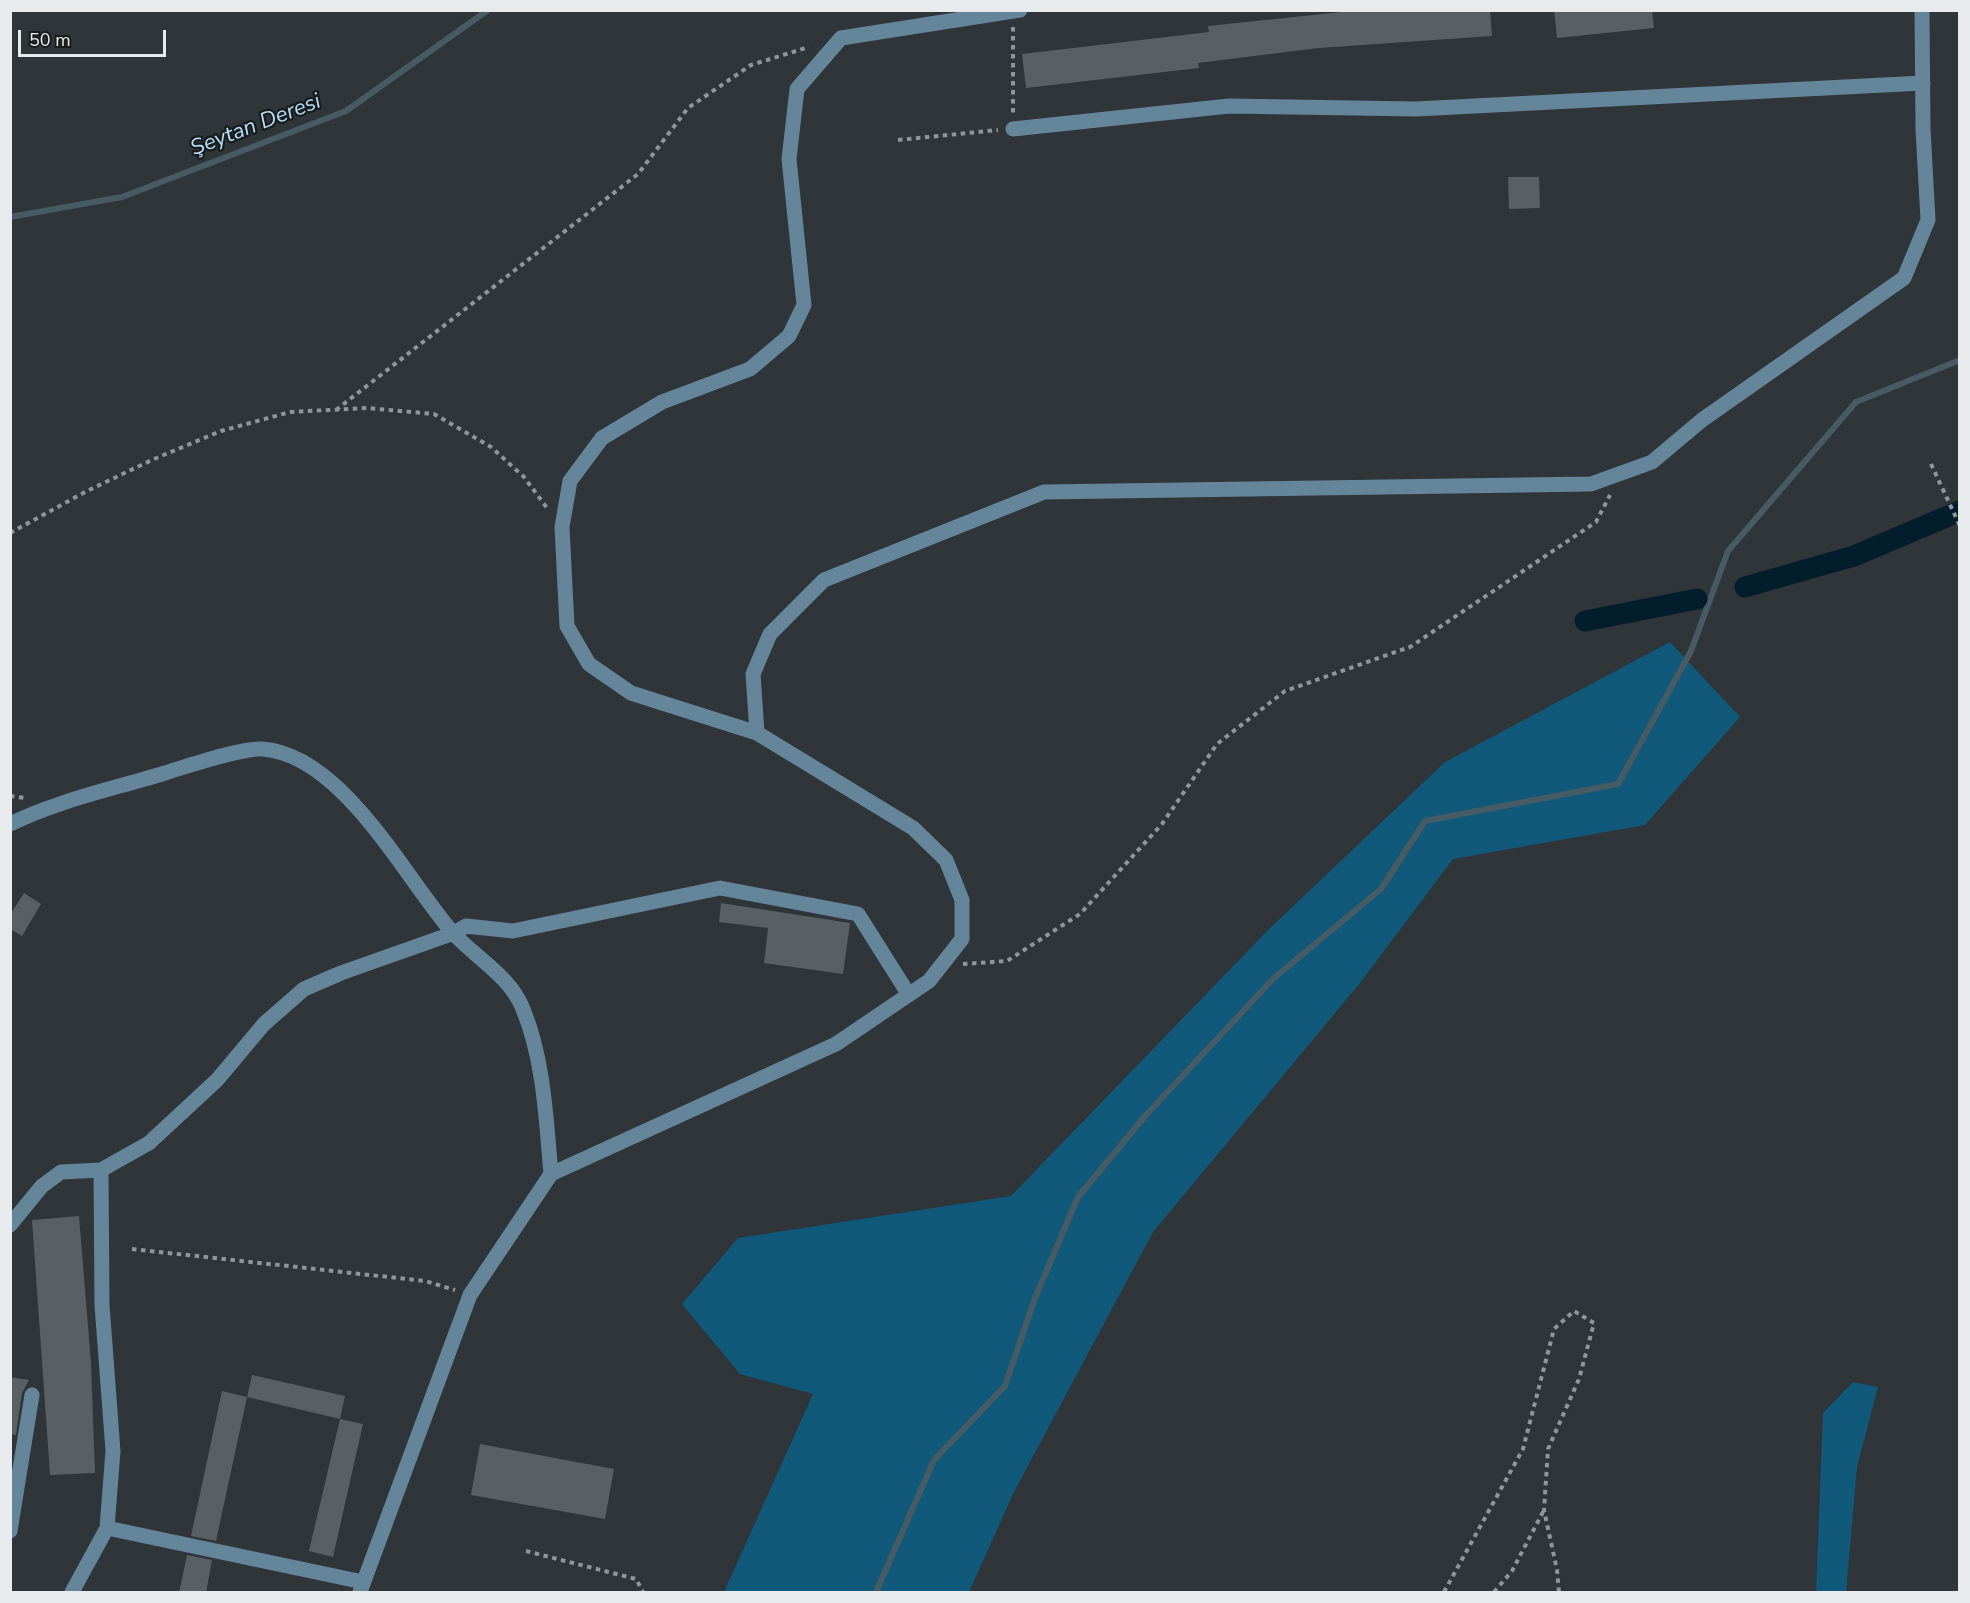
<!DOCTYPE html>
<meta charset="utf-8">
<style>
body{margin:0}
#map{position:relative;width:1970px;height:1603px;overflow:hidden;background:#2f3538;font-family:"Nunito Sans",sans-serif}
canvas{display:block}
.frame{position:absolute;inset:0;border:12px solid #e7ebed;pointer-events:none}
.scale{position:absolute;left:18px;top:30px;width:148px;height:27px;box-sizing:border-box;border:3px solid #e7ebed;border-top:0;padding-left:8px;font-size:18px;line-height:21px;white-space:nowrap;color:#e7ebed;-webkit-text-stroke:4px #191c1d;paint-order:stroke}
</style>
<div id="map">
<canvas width="1970" height="1603"></canvas>
<div class="frame"></div>
<div class="scale">50 m</div>
</div>
<script>
const ctx = document.querySelector('canvas').getContext('2d');
ctx.lineJoin = 'round';
function fill(path, color) { ctx.fillStyle = color; ctx.fill(path, 'evenodd'); }
function stroke(path, color, width, dash) { ctx.strokeStyle = color; ctx.lineWidth = width; ctx.lineCap = dash ? 'butt' : 'round'; ctx.setLineDash(dash || []); ctx.stroke(path); }
function write(font, color, halo, rows, align = 'center') {
  ctx.font = font + ' "Nunito Sans",sans-serif'; ctx.lineWidth = 4.5; ctx.setLineDash([]); ctx.textBaseline = 'middle'; ctx.strokeStyle = halo; ctx.fillStyle = color; for (const [text, x, y, turn = 0] of rows) {
    ctx.save(); ctx.translate(x, y); ctx.rotate((+turn || 0) * Math.PI / 180); ctx.textAlign = isNaN(turn) ? turn : align; if (halo) ctx.strokeText(text, 0, 0); ctx.fillText(text, 0, 0); ctx.restore();
  }
}
const green = new Path2D(`
 M1670,642L1740,717L1645,825L1453,859L1360,983L1153,1232L1014,1492L969,1592H724L813,1394L740,1374L682,1304L738,1238L1011,1196L1268,930L1445,762Z
 M1853,1382L1878,1387L1857,1467L1846,1592H1816L1823,1413Z`);
const stream = new Path2D(`
 M10,217L122,197L346,111L488,10
 M876,1592L934,1460L1005,1386L1035,1298L1078,1197L1146,1115L1274,978L1381,889L1425,821L1618,784L1691,651L1728,551L1856,402L1960,360`);
const canal = new Path2D(`
 M1745,587L1854,556L1960,511
 M1585,621L1697,599`);
const building = new Path2D(`
 M1361,10H1490L1492,36L1319,48L1198,63L1199,68L1026,88L1022,54L1209,32L1208,26Z
 M1554,10H1652L1654,28L1557,38Z
 M1508,177H1539L1540,208L1509,209Z
 M24,893L41,904L22,936L10,929V915Z
 M721,903L850,923L843,974L764,963L768,928L719,922Z
 M79,1216L91,1363L95,1473L50,1475L32,1220Z
 M252,1375L345,1396L340,1419L247,1397Z
 M10,1377L29,1380L22,1393L16,1435L10,1434Z
 M222,1391L247,1397L216,1541L191,1536Z
 M340,1419L363,1424L333,1557L309,1551Z
 M480,1444L614,1469L605,1519L471,1495Z
 M187,1555L212,1560L206,1593H179Z`);
const path = new Path2D(`
 M1013,27V113
 M898,140L998,130
 M336,410L638,174L688,108L751,65L809,47
 M1931,464L1960,526
 M10,533L87,491L154,459L221,431L290,412L367,408L434,414L491,447L524,477L547,508
 M10,796L25,798
 M963,964L1007,961L1080,914L1162,824L1217,744L1285,691L1410,647L1596,522L1610,495
 M132,1249L425,1281L455,1290
 M526,1551L636,1579L643,1592
 M1444,1592L1523,1449L1554,1329L1574,1311L1594,1323L1579,1379L1548,1449L1544,1510L1557,1570L1559,1592
 M1494,1592L1512,1571L1544,1510`);
const minor = new Path2D(`
 M1013,129L1229,106L1416,109L1923,83
 M757,733L631,693L589,664L567,626L562,527L570,481L602,438L662,402L750,369L789,336L804,305L789,159L797,89L841,38L1020,10
 M10,824C59,800 113,789 165,773C188,766 240,748 262,749C342,754 405,878 453,933C476,958 510,976 523,1009C544,1060 546,1119 551,1174
 M10,1225L42,1186L61,1172L101,1170L149,1143L217,1080L264,1024L304,989L341,973L454,933L466,926L513,931L720,888L858,914L909,995
 M107,1528L363,1582
 M10,1531L32,1395
 M72,1592L107,1528L113,1451L102,1305L101,1170
 M360,1592L470,1295L551,1174L836,1044L929,981L962,939V900L946,860L913,828L757,733L753,674L770,634L824,580L1044,492L1591,484L1652,462L1702,420L1904,278L1928,220L1923,129L1922,10`);
const waterNames = [
 ["Şeytan Deresi",256,126,-21]
];
fill(green, '#10597b');
stroke(stream, '#475b65', 6);
stroke(canal, '#021d2b', 21);
fill(building, '#595f63');
stroke(path, '#919698', 4, [4.5, 4.5]);
stroke(minor, '#64859a', 15);
write('italic 22px', '#b6dff9', '#191c1d', waterNames);
</script>
